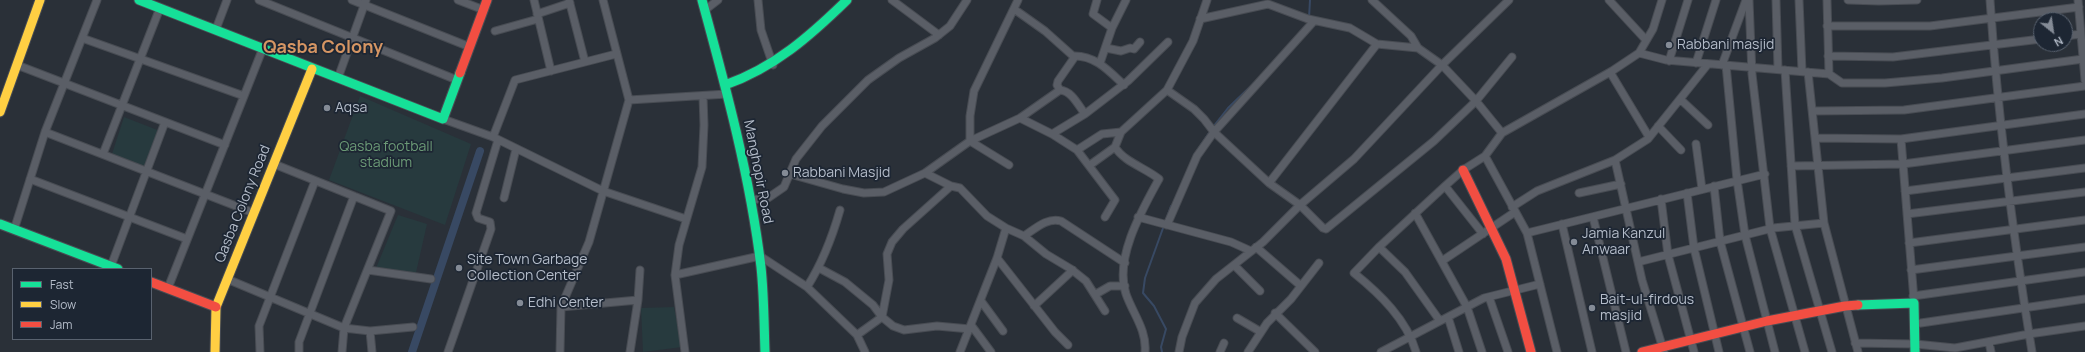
<!DOCTYPE html>
<style>
body{margin:0}
#map{position:relative;width:2085px;height:352px;overflow:hidden;background:#2a3038;font-family:Manrope,sans-serif}
canvas{display:block}
.legend{position:absolute;left:12px;top:268px;width:140px;height:72px;box-sizing:border-box;background:#1d2633;border:1px solid #59626f;margin:0;padding:5px 7px;list-style:none;font-size:12px;color:#b4bcc9}
.legend li{display:flex;align-items:center;gap:8px;height:20px}
.legend b{width:20px;border:1px solid #59626f}
.north{position:absolute;left:2033px;top:12px;width:40px;height:40px;box-sizing:border-box;background:#1d2633;border:1px solid #59626f;border-radius:50%;rotate:150deg;font-size:11px;font-weight:700;line-height:16px;text-align:center;color:#b4bcc9}
.north::after{content:'';display:block;margin:auto;width:14px;height:18px;background:#848b96;clip-path:polygon(50% 0,100% 100%,50% 72%,0 100%)}
</style>
<div id="map">
<canvas width="2085" height="352"></canvas>
<ul class="legend">
<li><b style="height:5px;background:#16e098"></b>Fast</li>
<li><b style="height:5px;background:#ffcf43"></b>Slow</li>
<li><b style="height:5px;background:#f24e42"></b>Jam</li>
</ul>
<div class="north">N</div>
</div>
<script>
const ctx = document.querySelector('canvas').getContext('2d');
ctx.lineJoin = 'round';
function fill(path, color) { ctx.fillStyle = color; ctx.fill(path, 'evenodd'); }
function stroke(path, color, width, dash) { ctx.strokeStyle = color; ctx.lineWidth = width; ctx.lineCap = dash ? 'butt' : 'round'; ctx.setLineDash(dash || []); ctx.stroke(path); }
function write(font, color, halo, rows, align = 'center') {
  ctx.font = font + ' Manrope,sans-serif'; ctx.lineWidth = 3.5; ctx.setLineDash([]); ctx.textBaseline = 'middle'; ctx.strokeStyle = halo; ctx.fillStyle = color; for (const [text, x, y, turn = 0] of rows) {
    ctx.save(); ctx.translate(x, y); ctx.rotate((+turn || 0) * Math.PI / 180); ctx.textAlign = isNaN(turn) ? turn : align; if (halo) ctx.strokeText(text, 0, 0); ctx.fillText(text, 0, 0); ctx.restore();
  }
}
const green = new Path2D(`
 M360,96L471,144L445,225L329,180Z
 M124,117L160,131L145,168L111,157Z
 M398,215L427,224L415,277L374,273Z
 M674,307L682,347L643,352L641,308Z`);
const stream = new Path2D(`
 M1309,18L1310,0
 M1213,127L1228,108L1254,83
 M1194,155L1211,130
 M1162,352L1161,347L1166,329L1154,306L1143,293L1145,278L1171,206`);
const canal = new Path2D(`
 M412,352L480,151`);
const street = new Path2D(`
 M259,0L457,80
 M352,0L470,47
 M458,0L484,10
 M534,0L551,71
 M569,0L585,62
 M758,0L761,30L773,65
 M892,0L939,35
 M1097,0L1093,14L1112,28
 M1372,0L1411,36L1418,48
 M1609,0L1646,40
 M1749,0L1752,74L1770,228L1805,352
 M1776,0L1778,69
 M1799,0L1802,71
 M1827,0L1829,74
 M1848,0L1879,1L1917,0
 M1990,0C1998,118 2013,236 2032,352
 M2078,0L2085,80
 M1014,9L1045,31L1073,56L1074,58L1058,81L1057,85L1060,90
 M705,10L718,0
 M537,14L570,3
 M1200,19L1268,4L1308,19L1350,28L1377,44L1418,48L1442,65L1476,101L1502,133
 M1827,26H1930L2079,7
 M216,29L227,0
 M495,31L538,19
 M2065,36L2081,34
 M82,38L244,96
 M1106,48L1121,51L1130,48L1134,49L1140,42
 M1639,53L1666,60L1829,74L1842,83H1885L1942,78L2083,59
 M1073,56C1095,55 1109,71 1124,85
 M1828,56L1893,57L2041,39
 M1669,61L1688,0
 M1100,63L1112,28L1126,0
 M1696,63L1716,0
 M17,65L225,145
 M1722,65L1746,0
 M1726,65L1737,180L1745,235L1775,352
 M1785,70L1795,225L1832,352
 M1610,72L1649,137
 M1808,72L1824,223L1858,352
 M338,78L366,0
 M1167,90L1194,109L1204,119L1214,132L1269,183L1300,205L1323,228L1326,229L1434,141L1476,101L1512,57
 M1680,99L1708,125
 M629,100L727,94
 M1813,111L1904,110L2085,86
 M1020,118L1052,134L1077,150L1115,200L1105,217
 M443,119L493,137L603,191L686,219
 M1658,126L1681,150
 M45,132L254,213
 M1052,134L1085,114L1128,81L1168,42
 M493,137L515,80L616,54
 M1816,138L1901,139L2085,114
 M1901,139L1914,300
 M1696,144L1702,189
 M1077,150L1102,134L1121,132
 M103,154L160,8
 M1485,156L1527,233L1557,352
 M274,164L391,211L344,328L342,352
 M1009,165L970,141V116L974,91L1018,0
 M1090,165L1115,147
 M1791,166L1903,164L2085,140
 M925,173L951,186L960,188L987,216L1006,228L1024,236L1046,254L1071,269L1086,281L1105,311
 M790,174L843,189L864,193L884,192L925,173L970,141L1020,118L1060,90C1072,91 1078,105 1085,114
 M30,179L187,239
 M1269,183L1377,44
 M1445,186L1483,234
 M1714,186L1720,241L1750,352
 M1905,191L2085,168
 M1579,193L1621,184
 M1687,193L1694,248L1719,352
 M504,198L516,149
 M1661,199L1668,255L1694,352
 M750,200L768,198L784,187L796,159L822,126L868,80L899,58L935,38L950,26L967,0
 M1512,207L1537,191L1615,160
 M1415,213L1467,307L1482,352
 M1907,214L2085,192
 M1138,217L1231,242L1251,251
 M1593,217L1626,352
 M1562,224L1592,352
 M1167,225L1197,156L1214,132L1314,21
 M14,230L45,132L97,0
 M1527,233L1765,174
 M1024,236C1035,229 1047,217 1061,221L1125,263
 M1909,243L2085,220
 M1256,247L1301,286
 M1379,247L1405,272L1440,321
 M997,258L1055,332L1068,345
 M1442,261L1515,212
 M1638,262L1773,228L1824,223
 M1234,265L1260,291
 M111,266L165,122
 M819,268L845,282L873,305L882,317L893,326L904,330L937,326L970,329
 M368,270L431,279
 M1911,270L2085,247
 M675,275L760,256L807,287L857,335L865,352
 M227,279L344,328L370,331L413,327
 M807,287C823,262 832,238 840,210
 M168,288L263,48
 M1096,294L1110,286H1125
 M1913,296L2085,272
 M1489,297L1508,352
 M981,301L1003,331
 M1034,306L1073,270
 M561,307L638,300
 M1275,313L1315,352
 M1448,317L1459,352
 M1237,318L1261,332
 M1914,324L2085,299
 M971,325L991,352
 M370,331L372,352
 M857,335L882,317L889,280L887,254L892,242L903,229L951,186
 M1989,342L1991,352
 M1855,343L1915,344L1955,348L2029,334L2085,326
 M260,352L259,326L315,181
 M299,352V342L354,196
 M448,352L491,229L490,222L478,218L476,213L498,140
 M560,352L561,307L589,242L629,100L603,0
 M630,352L638,300L640,270
 M685,352L675,275L679,245L702,167L704,125L703,96
 M960,352L997,258L1006,228
 M1145,352C1147,330 1133,314 1126,294C1114,258 1142,210 1159,179C1146,168 1124,162 1115,147L1121,132L1167,90L1193,41L1207,0
 M1179,352L1182,337L1195,303L1216,279L1263,242L1300,205L1354,159L1442,65L1509,0
 M1220,352L1224,343
 M1248,352L1267,323L1291,299L1319,263
 M1381,352L1484,298L1540,284
 M1416,352C1407,320 1380,294 1354,273L1379,247L1445,186L1463,170L1485,156L1502,133L1612,71L1639,53L1653,29L1662,0
 M1664,352L1642,280L1615,160L1648,139L1708,64`);
const fast = new Path2D(`
 M139,0L443,119L460,73
 M702,0C726,88 750,176 761,267C764,295 764,324 765,352
 M725,85C774,68 810,36 847,0
 M0,224L118,269
 M1858,305L1914,303L1915,352`);
const slow = new Path2D(`
 M0,112L40,0
 M215,352L216,307L312,69`);
const jam = new Path2D(`
 M460,73L487,0
 M1463,170L1506,259L1531,352
 M151,282L216,307
 M1642,352L1767,321L1845,306L1858,305`);
const markers = [
 [1669,45,4,"#848b96"],
 [327,108,4,"#848b96"],
 [785,173,4,"#848b96"],
 [1574,242,4,"#848b96"],
 [459,268,4,"#848b96"],
 [520,303,4,"#848b96"],
 [1592,308,4,"#848b96"]
];
const poiNames = [
 ["Rabbani masjid",1677,45],
 ["Aqsa",335,108],
 ["Rabbani Masjid",793,173],
 ["Jamia Kanzul",1582,234],
 ["Anwaar",1582,250],
 ["Site Town Garbage",467,260],
 ["Collection Center",467,276],
 ["Bait-ul-firdous",1600,300],
 ["masjid",1600,316],
 ["Edhi Center",528,303]
];
const parkNames = [
 ["Qasba football",386,147],
 ["stadium",386,163]
];
const streetNames = [
 ["Manghopir Road",758,172,79],
 ["Qasba Colony Road",243,204,-68]
];
const districtNames = [
 ["Qasba Colony",323,48]
];
fill(green, '#273a3e');
stroke(stream, '#384963', 2);
stroke(canal, '#384963', 8);
stroke(street, '#484c53', 9);
stroke(fast, '#484c53', 11);
stroke(slow, '#484c53', 11);
stroke(jam, '#484c53', 11);
stroke(street, '#5a5e66', 7);
stroke(fast, '#16e098', 9);
stroke(slow, '#ffcf43', 9);
stroke(jam, '#f24e42', 9);
for (const [x, y, r, color] of markers) { const dot = new Path2D(); dot.arc(x, y, r, 0, 2 * Math.PI); ctx.fillStyle = color; ctx.fill(dot); stroke(dot, '#1d2633', 1.5); }
write('14px', '#b4bcc9', '#1d2633', poiNames, 'left');
write('14px', '#6b9a76', '#1d2633', parkNames);
write('14px', '#b4bcc9', '#1d2633', streetNames);
write('bold 18px', '#d59563', '#1d2633', districtNames);
</script>
